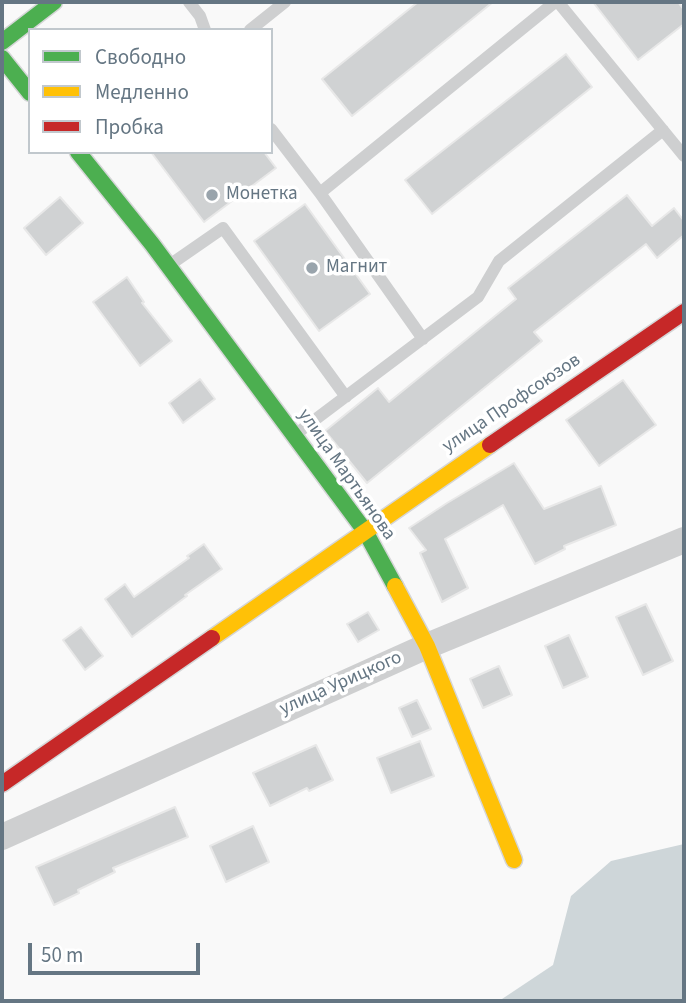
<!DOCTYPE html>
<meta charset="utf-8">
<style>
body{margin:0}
#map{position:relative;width:686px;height:1003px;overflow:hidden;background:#f9f9f9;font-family:"Source Sans 3",sans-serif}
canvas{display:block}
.frame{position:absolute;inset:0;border:4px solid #657683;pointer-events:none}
.legend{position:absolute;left:28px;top:28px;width:245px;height:126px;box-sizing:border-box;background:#fff;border:2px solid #c1c8cd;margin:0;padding:9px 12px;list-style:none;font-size:21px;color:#657683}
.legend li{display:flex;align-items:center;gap:14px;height:35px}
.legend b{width:35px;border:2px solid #c1c8cd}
.scale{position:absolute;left:28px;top:943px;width:172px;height:32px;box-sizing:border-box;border:4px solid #657683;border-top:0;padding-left:9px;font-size:21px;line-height:24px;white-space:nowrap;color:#657683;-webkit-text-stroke:5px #fff;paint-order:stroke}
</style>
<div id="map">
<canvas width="686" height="1003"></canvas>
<div class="frame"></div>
<ul class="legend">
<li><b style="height:9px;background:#4caf50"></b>Свободно</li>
<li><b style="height:9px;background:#ffc107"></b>Медленно</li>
<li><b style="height:9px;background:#c62828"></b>Пробка</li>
</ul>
<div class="scale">50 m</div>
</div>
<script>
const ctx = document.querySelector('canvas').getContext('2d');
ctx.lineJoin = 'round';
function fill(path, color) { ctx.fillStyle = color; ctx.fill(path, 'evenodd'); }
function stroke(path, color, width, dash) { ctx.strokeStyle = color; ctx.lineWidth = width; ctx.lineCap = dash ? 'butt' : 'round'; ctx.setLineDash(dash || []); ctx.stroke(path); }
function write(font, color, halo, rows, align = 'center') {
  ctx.font = font + ' "Source Sans 3",sans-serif'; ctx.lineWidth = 7; ctx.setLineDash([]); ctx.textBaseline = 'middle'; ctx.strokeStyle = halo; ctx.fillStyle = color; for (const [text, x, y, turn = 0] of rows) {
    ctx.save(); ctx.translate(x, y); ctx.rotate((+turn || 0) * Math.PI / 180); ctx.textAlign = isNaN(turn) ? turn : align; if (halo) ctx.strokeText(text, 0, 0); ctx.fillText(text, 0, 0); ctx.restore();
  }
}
const water = new Path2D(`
 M684,844V1001H499L553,965L571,896L611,861Z`);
const building = new Path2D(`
 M418,2H493L352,116L322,79Z
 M593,2H678L684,10V24L638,60Z
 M566,54L592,87L432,214L405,180Z
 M151,152H264L276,168L204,222Z
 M627,195L652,226L674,208L684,221V235L657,258L646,244L534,332L542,341L367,483L325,431L378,388L389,402L516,299L508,288Z
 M60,197L83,223L46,255L24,228Z
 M305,204L370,294L319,331L254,241Z
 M127,277L144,302L142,303L172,341L140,366L93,302Z
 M200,379L215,399L183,423L169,403Z
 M623,380L656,425L599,466L566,420Z
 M514,463L544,509L601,486L616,525L564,546L565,549L535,564L503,505L445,539L468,588L442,602L420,553L426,550L409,528L447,503Z
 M204,544L222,569L185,595L187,596L132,637L105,599L125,584L134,597L189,558L187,556Z
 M646,604L673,661L643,675L616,617Z
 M368,612L379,630L358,642L347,624Z
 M81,627L103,656L85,670L63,640Z
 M569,635L588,677L563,688L545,646Z
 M499,666L512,695L483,708L470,679Z
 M417,700L431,729L412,737L399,708Z
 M420,741L434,776L391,793L377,758Z
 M316,745L333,780L309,791L307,788L270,806L253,773Z
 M175,807L188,837L113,868L115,872L78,890L79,893L54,905L36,867Z
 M253,826L269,862L226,882L210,846Z`);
const lane = new Path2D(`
 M189,2L200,16L205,30
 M558,2L684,156
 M250,30L285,2
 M271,129L320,193L423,339
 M320,193L555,2
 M171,264L223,228L346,397
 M296,434L478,297L499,261L663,130`);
const street = new Path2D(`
 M2,837L427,646L684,540`);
const fast = new Path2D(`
 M2,42L54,2
 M2,58L30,93
 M78,152L152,244L365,531L395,586`);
const slow = new Path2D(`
 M395,586L427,646L514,860
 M212,638L490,445`);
const jam = new Path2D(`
 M490,445L684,312
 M2,784L212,638`);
const markers = [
 [212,195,7,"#99a4ac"],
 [312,268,7,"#99a4ac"]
];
const poiNames = [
 ["Монетка",226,195],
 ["Магнит",326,268]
];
const streetNames = [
 ["улица Профсоюзов",512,404,-34],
 ["улица Мартьянова",346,475,55],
 ["улица Урицкого",341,684,-24]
];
fill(water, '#ced6d9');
fill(building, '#d0d2d3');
stroke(building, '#e8e8e8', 2);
stroke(fast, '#d5d6d7', 19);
stroke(slow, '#d5d6d7', 19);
stroke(jam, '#d5d6d7', 19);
stroke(lane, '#cecfd0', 12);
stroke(street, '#cecfd0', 26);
stroke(fast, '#4caf50', 16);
stroke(slow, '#ffc107', 16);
stroke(jam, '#c62828', 16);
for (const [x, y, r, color] of markers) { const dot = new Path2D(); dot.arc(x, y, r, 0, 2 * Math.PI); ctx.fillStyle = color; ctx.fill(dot); stroke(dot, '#fff', 2.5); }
write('19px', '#657683', '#fff', poiNames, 'left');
write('19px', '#657683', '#fff', streetNames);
</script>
